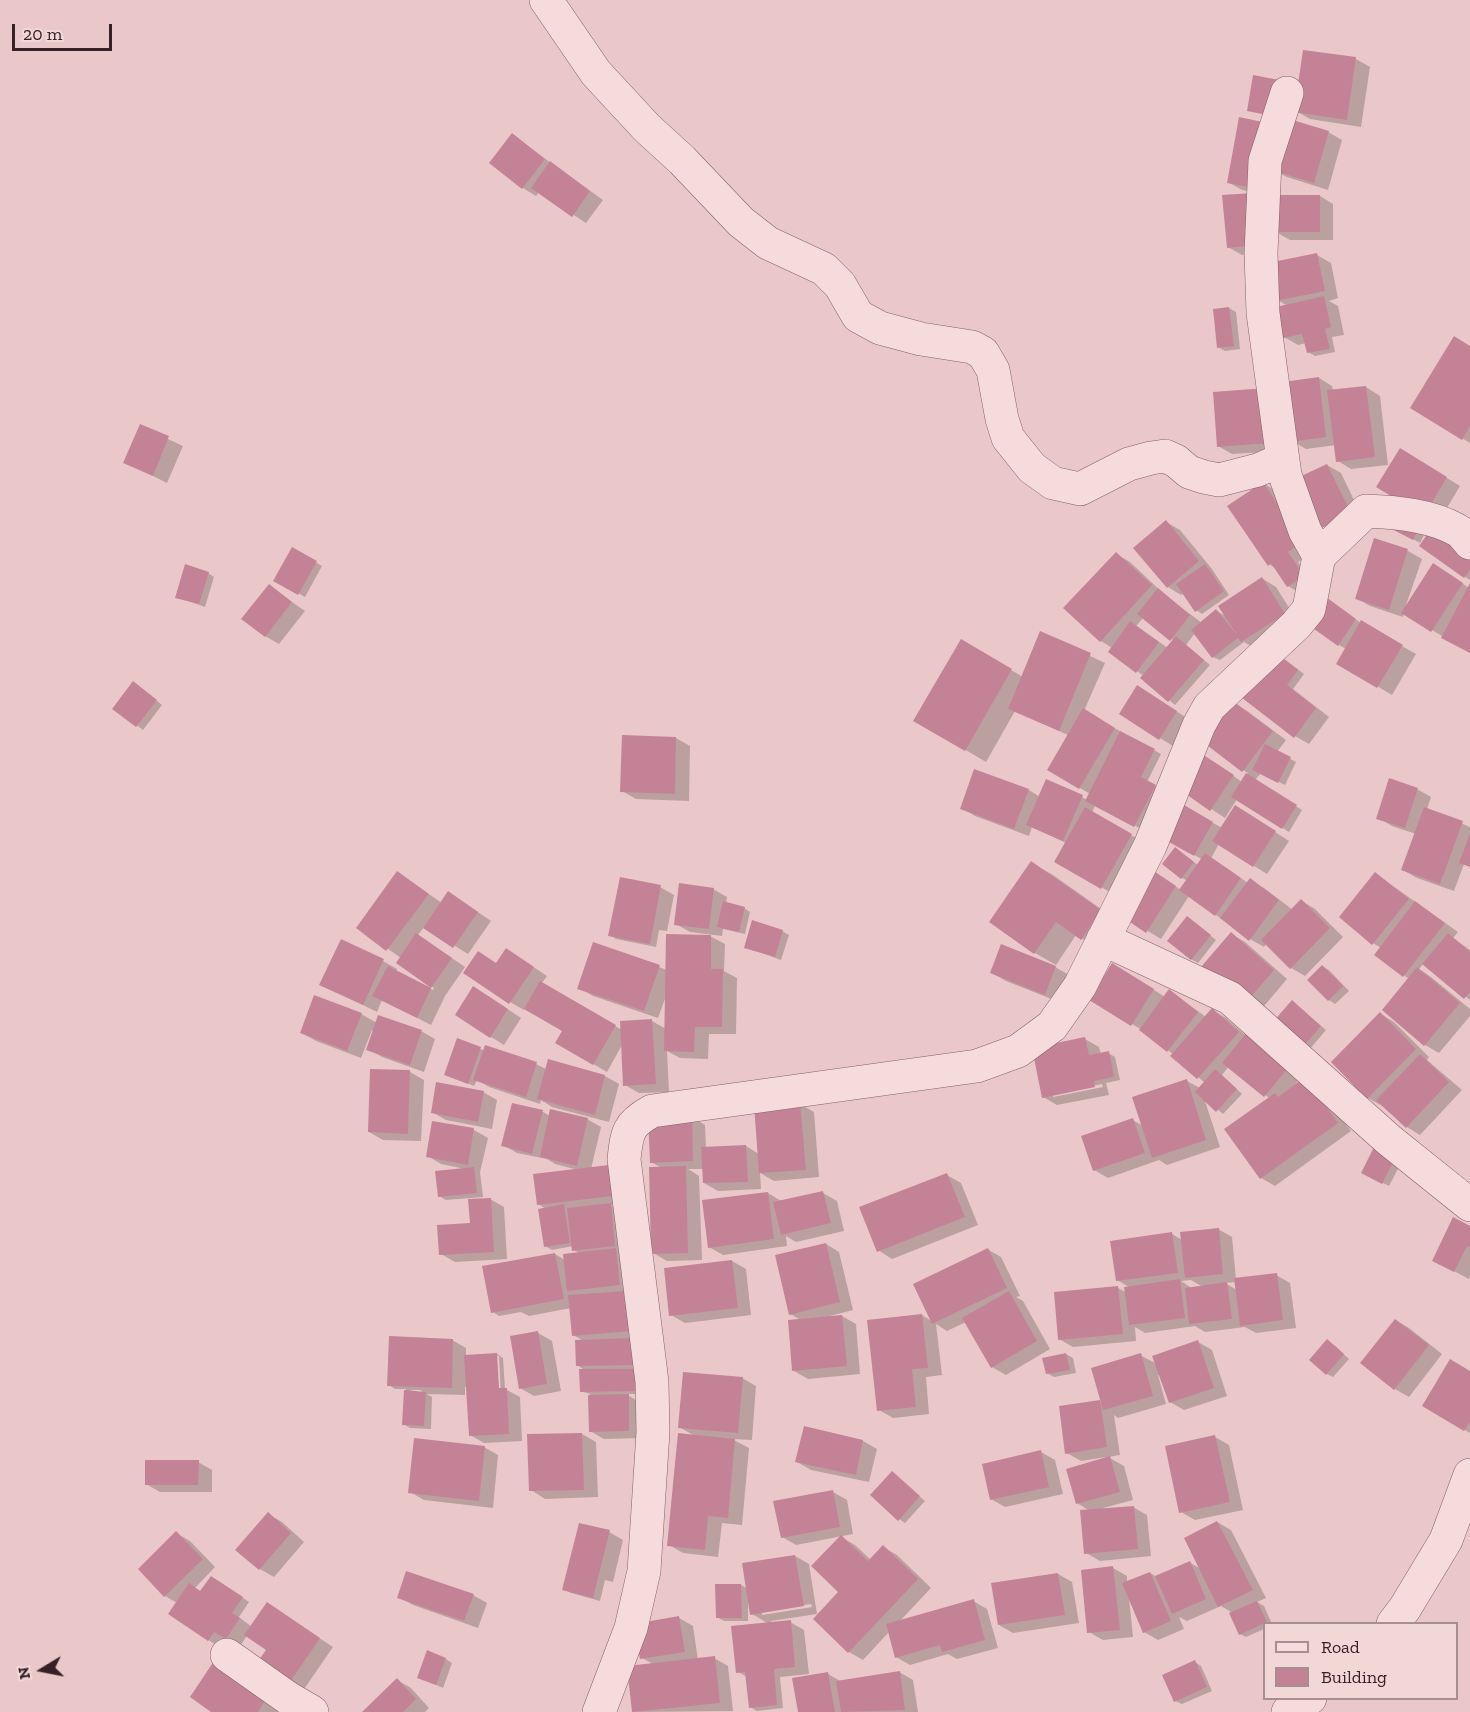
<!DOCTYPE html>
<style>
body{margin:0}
#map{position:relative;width:1470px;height:1712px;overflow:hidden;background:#eac8c9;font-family:"Zilla Slab",serif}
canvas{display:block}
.legend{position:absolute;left:1263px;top:1622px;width:195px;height:78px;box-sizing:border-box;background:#f2d7d7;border:2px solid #a78e90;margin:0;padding:8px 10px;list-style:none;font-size:18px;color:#362126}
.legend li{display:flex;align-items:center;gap:12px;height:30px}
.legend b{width:30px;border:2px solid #a78e90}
.north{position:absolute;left:12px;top:1640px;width:60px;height:60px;-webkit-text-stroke:4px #f2d7d7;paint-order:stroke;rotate:260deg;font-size:16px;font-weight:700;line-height:24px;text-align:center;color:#362126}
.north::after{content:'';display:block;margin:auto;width:21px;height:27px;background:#362126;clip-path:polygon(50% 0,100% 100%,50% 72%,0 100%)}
.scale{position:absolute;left:12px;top:24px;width:100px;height:27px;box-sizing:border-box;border:3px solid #362126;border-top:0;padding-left:8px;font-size:18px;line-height:21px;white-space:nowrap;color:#362126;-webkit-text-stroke:4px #f2d7d7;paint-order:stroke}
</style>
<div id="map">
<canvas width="1470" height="1712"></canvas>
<ul class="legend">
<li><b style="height:8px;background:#f5dbdb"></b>Road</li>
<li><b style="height:16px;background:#c48297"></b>Building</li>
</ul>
<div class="north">N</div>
<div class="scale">20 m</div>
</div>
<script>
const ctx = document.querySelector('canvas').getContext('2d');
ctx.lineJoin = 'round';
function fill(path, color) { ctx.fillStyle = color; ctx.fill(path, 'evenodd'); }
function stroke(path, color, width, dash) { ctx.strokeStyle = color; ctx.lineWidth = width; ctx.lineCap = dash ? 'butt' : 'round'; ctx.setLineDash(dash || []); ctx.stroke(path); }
const shadow = new Path2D(`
 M1304,51L1356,59L1370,67L1361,127L1310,119L1296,111Z
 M1328,132L1342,140L1328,190L1287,177L1273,170L1269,195L1242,190L1228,182Z
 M512,135L603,200L586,223L539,192L536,196L523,188Z
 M1320,196L1333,204V240H1290L1276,232Z
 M1223,197L1271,252L1242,255L1228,247Z
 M1317,255L1331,263L1338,298L1329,301L1338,306L1344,335L1332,337L1335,352L1315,356L1308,352L1306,343L1298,345L1284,337L1287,306L1278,300Z
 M1229,308L1236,312L1240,349L1225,351L1218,347Z
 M1470,347V443L1413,408Z
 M1319,378L1332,386L1333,391L1366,387L1380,396L1388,465L1351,469L1338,461L1336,445L1306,449L1292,441Z
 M1266,389L1283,451L1232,454L1218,446Z
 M140,426L183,446L167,483L125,462Z
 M1401,450L1460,486L1438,523Z
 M1327,465L1341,473L1364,521L1336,535L1322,526Z
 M1263,483L1276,491L1316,550L1298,562L1310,580L1295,590L1288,586L1276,569L1269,564Z
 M1390,516L1424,535L1420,543L1386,524Z
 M1166,522L1180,530L1212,569L1229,595L1202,614L1196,610L1184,593L1181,595L1168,587Z
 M1375,540L1408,551L1422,559L1406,605L1448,573L1469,588L1470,586V653L1404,613L1403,617L1370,606L1356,598Z
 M293,549L322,566L305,597L275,580Z
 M1470,551V580L1465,577Z
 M1116,554L1130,562L1165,595L1202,623L1217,611L1227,617L1263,579L1276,587L1298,622L1256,649L1244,642L1220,660L1213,657L1195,633L1186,645L1210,665L1175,705L1142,678L1144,676L1110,652L1112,648L1101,641ZM1144,617L1174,641L1168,648L1136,626Z
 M208,573L214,577L205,607L177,597Z
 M269,586L305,611L279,644L265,636Z
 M1332,603L1361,623L1416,654L1392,695L1338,663L1346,649L1339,645Z
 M1041,633L1105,663L1084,711L1161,754L1147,782L1169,794L1149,833L1095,805L1092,813L1145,843L1115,895L1056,861L1066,843L1032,827L1029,836L975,816L962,808L975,771L1029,790L1040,797H1082L1087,800L1090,794L1049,769L1068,735L1015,711L986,762L915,720L961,641L1023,677Z
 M1278,654L1304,674L1293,689L1329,717L1309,744L1295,736Z
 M140,687L162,705L143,730L114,708Z
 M1151,695L1190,720L1173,746L1160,738Z
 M1233,703L1247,711L1286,740L1277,752L1296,762L1285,785L1261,773L1255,780L1302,810L1289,832L1237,799L1225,818L1178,787L1214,762L1242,782L1248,773L1243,770Z
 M676,738L690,746L689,801L636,799L622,791Z
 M1417,789L1431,797L1427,809L1470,827V867L1464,864L1454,891L1417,878L1403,870L1416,834L1392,826L1378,818Z
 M1180,804L1222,828L1249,815L1289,841L1267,874L1219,844L1211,858L1248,883L1250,880L1264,888L1293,910L1302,901L1315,909L1343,937L1305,976L1291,968L1267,943L1264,947L1250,939L1189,896L1161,939L1120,914L1162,877L1181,890L1188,881L1182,878L1181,853L1198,865L1203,860L1162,836Z
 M1032,863L1053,875L1121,923L1102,951L1076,935L1056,965L1035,953L991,922Z
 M398,873L442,903L462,901L491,921L468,954L424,927L418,935L465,967L445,996L431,1025L382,1000L377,1012L321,984L383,961L397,969L396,971L433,990L434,988L398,963L401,958L358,928Z
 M1376,874L1458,932L1453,938L1470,950V1000L1424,963L1419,969L1431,977L1470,1009V1016L1439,1053L1425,1045L1409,979L1376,955L1381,948L1373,943Z
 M660,887L674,895L667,931L659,930L656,947L616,939L610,935Z
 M713,889L727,897L726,904L744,908L750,912L745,934L723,929L722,936L690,932L676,924Z
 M1193,922L1216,940L1198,963L1191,959Z
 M782,931L789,935L781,960L746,947Z
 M1231,934L1245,942L1287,979L1259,1012L1245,1004Z
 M708,935L725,944L724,971L737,978L736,1034H709L708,1059L680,1058L667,1051L669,1092L639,1093L625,1085L622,1045L607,1072L557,1043L564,1031L525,1008L524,1010L510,1002L496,964L520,958L547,976L542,983L622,1030L652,1021L666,1029V996L658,1018L593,996L579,988L594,944L667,970Z
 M1055,967L1069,975L1059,1002L1006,981L992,973Z
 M1323,967L1329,970L1349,991L1335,1004L1329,1000Z
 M1126,972L1165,997L1170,991L1206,1017L1212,1010L1226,1018L1246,1036L1302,1076L1293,1087H1319L1351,1131L1275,1186L1261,1178L1226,1129L1269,1098L1229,1066L1222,1075L1242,1094L1223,1114L1204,1098L1220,1147L1167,1165L1159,1160L1108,1178L1094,1170L1133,1120L1143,1126L1187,1081L1200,1088L1205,1083L1172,1055L1173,1054L1142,1030L1091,999Z
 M488,996L521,1018L504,1045L491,1037Z
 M1292,1002L1326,1030L1309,1050L1302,1046Z
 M361,1014L377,1023L421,1031L435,1039L424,1072L382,1057L368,1049L374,1031L372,1030L361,1058L316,1041L302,1033Z
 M1381,1014L1394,1022L1429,1057L1427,1060L1462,1090L1420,1135L1407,1127L1382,1106L1368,1098Z
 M1085,1039L1099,1047L1101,1054L1108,1053L1115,1057L1120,1080L1106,1083L1109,1095L1057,1105L1043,1097ZM1102,1084L1103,1087L1053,1097V1094Z
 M480,1049L536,1064L546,1069L549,1061L605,1076L619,1084L609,1122L552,1107L541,1100L540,1104L489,1087L477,1080L474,1086L446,1074Z
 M410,1072L424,1080L421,1141L383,1140L369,1132Z
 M483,1092L497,1100L492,1129L446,1120L432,1112Z
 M513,1104L543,1112L550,1116L587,1119L601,1127L591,1169L626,1203L611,1205L624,1213L651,1394H626L642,1404V1438L604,1439L590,1431V1394L581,1391L586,1371L577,1365L584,1341L573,1335L571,1308L529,1316L521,1312L499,1316L493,1312L555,1254L565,1260L580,1254L574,1250L573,1246L552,1250L545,1246L546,1209L538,1204L578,1170L555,1164L547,1159L517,1153L503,1145Z
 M800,1104L814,1112L819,1177L774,1181L760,1173L761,1189L718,1191L704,1183V1169H688L699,1176L702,1260L667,1261L653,1253L662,1168L651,1162L692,1117L705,1125L706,1148L746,1146L759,1154Z
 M433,1122L474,1130L488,1138L480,1172L483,1197L446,1200L439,1196L465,1169L441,1164L428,1156Z
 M1374,1149L1401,1163L1389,1186L1369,1176Z
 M947,1175L961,1183L978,1225L892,1259L878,1250Z
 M768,1193L781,1201L823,1193L837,1201L844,1231L796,1242L786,1236L787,1246L723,1255L709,1247Z
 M490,1199L504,1207L507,1259L455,1262L441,1254L471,1225Z
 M1470,1227V1276L1469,1279L1448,1268Z
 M1218,1229L1232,1237L1236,1280L1276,1275L1290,1283L1296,1328L1256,1333L1245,1327L1205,1332L1195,1326L1145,1333L1135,1327L1136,1341L1073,1347L1059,1339L1118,1288L1127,1293L1129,1287L1117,1280L1172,1234L1182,1240ZM1191,1280L1203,1287L1193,1289L1181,1281ZM1236,1282L1237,1290L1225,1283Z
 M826,1244L839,1252L853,1310L830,1316V1318L842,1316L856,1324L860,1374L808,1379L794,1371L801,1320L790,1314Z
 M987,1249L1001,1257L1020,1296L1016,1297L1023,1301L1050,1349L1006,1375L992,1367L966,1322L947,1331L936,1324L942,1375L926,1377L929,1414L893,1418L879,1410L922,1315L933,1322Z
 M732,1261L746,1269L751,1315L685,1323L671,1315Z
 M1395,1320L1409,1328L1442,1354L1409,1397L1395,1389Z
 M538,1333L552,1341L561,1391L534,1396L520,1388Z
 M452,1340L466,1348V1356L497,1354L503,1358L505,1389L520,1397L522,1441L484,1443L470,1435L468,1387H465V1395L427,1394L432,1397L431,1429L410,1428L403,1424L406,1389H395L389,1385ZM496,1356H499L501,1395H498ZM411,1390H420L425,1393L411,1392Z
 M1198,1342L1212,1350L1227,1396L1184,1410L1170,1402L1160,1375H1158L1166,1404L1118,1418L1114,1415L1120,1455L1108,1457L1124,1466L1133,1500L1103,1508L1104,1510L1133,1507L1147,1515L1151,1556L1100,1561L1086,1553L1090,1511L1077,1503L1106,1457L1081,1461L1067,1453L1060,1407L1102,1402L1140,1355L1157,1364Z
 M1334,1345L1349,1359L1333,1377L1327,1374Z
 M1066,1354L1073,1358L1076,1373L1054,1377L1047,1373Z
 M1470,1372V1433L1424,1406Z
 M742,1378L756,1386L752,1440L732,1439L749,1448L742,1525L722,1523L718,1557L683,1553L669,1545L695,1436L679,1427Z
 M805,1428L863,1441L877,1449L869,1482L811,1470L797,1462Z
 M582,1434L596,1442L598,1497L545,1499L531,1490Z
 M1215,1437L1229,1445L1243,1510L1195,1520L1181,1512Z
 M484,1447L498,1455L493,1508L424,1500L410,1492Z
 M1041,1452L1055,1460L1063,1494L1005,1507L991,1499Z
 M198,1462L212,1470V1492H160L146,1484Z
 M892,1473L925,1501L905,1523L899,1519Z
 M833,1492L847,1500L853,1534L796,1545L782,1537Z
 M268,1514L282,1522L304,1542L274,1577L260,1569L237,1550Z
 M1217,1522L1231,1530L1266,1598L1257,1602L1264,1606L1272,1624H1264V1629L1246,1637L1240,1634L1233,1613L1221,1606L1187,1621L1179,1617L1184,1629L1158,1640L1144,1632L1129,1598L1133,1637L1103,1640L1089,1632L1113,1568L1127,1576V1583L1150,1573L1157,1577L1189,1562L1201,1569Z
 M609,1532L623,1540L613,1582L605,1580L600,1601L571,1593L564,1589Z
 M176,1533L190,1541L215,1567L195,1588L202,1592L218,1581L249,1602L239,1617L252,1627L267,1604L333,1647L300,1695L268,1650L247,1636L240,1646L222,1648L208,1640L177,1603L165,1596Z
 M841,1537L855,1545L871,1560L883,1547L897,1555L931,1588L899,1622L973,1601L987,1609L998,1648L957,1659L948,1654L910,1665L896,1657L889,1632L863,1660L849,1652L840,1592Z
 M795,1556L809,1564L817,1614L771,1621L772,1624L790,1622L804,1630L809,1674L780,1677L783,1708L757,1711L750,1707L747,1677L738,1672L769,1624L752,1614L750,1601H748V1621H724L717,1617L741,1585L748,1589ZM811,1604L812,1607L762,1615V1612Z
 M1058,1574L1072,1582L1079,1623L1013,1633L999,1625Z
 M473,1595L487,1603L478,1628L413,1605L399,1597Z
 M679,1618L693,1626L698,1660L714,1658L728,1666L733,1711L633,1712L653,1664L642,1658Z
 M446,1659L452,1663L443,1688L418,1677Z
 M217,1660L282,1704L277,1712H214Z
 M1195,1662L1201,1666L1212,1691L1182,1704L1175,1701Z
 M899,1672L913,1680L918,1712H800L828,1674L842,1682Z
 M397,1680L411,1688L429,1708L425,1712H364Z`);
const building = new Path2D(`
 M1303,50L1356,57L1347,120L1294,112Z
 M1253,75L1279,80L1272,116L1247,111Z
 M1239,117L1267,123L1255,188L1227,183Z
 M1286,118L1329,131L1314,183L1271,170Z
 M512,133L545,159L522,189L489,163Z
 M550,161L590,191L572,217L531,188Z
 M1253,193L1257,245L1227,248L1222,195Z
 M1275,195H1320V232H1275Z
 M1317,253L1325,291L1276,301L1268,263Z
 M1324,296L1331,327L1325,329L1330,349L1307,353L1302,334L1283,338L1276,307Z
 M1229,307L1234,346L1217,348L1213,309Z
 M1454,336L1470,346V426L1462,440L1410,408Z
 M1319,377L1326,437L1290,442L1283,382Z
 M1366,386L1375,457L1336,462L1327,390Z
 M1266,388L1270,443L1217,447L1213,392Z
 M140,424L169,436L153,476L123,463Z
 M1400,448L1447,477L1424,516L1376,487Z
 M1327,464L1351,513L1321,528L1297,478Z
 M1263,482L1303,542L1288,552L1304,576L1287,587L1271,563L1268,566L1227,506Z
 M1166,520L1199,561L1167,588L1133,548Z
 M1384,525L1418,530L1413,540Z
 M1433,526L1470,552V570L1464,578L1419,546Z
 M1374,538L1408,549L1389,610L1355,599Z
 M292,547L317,561L298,595L273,581Z
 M1116,552L1152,585L1100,642L1063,608Z
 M1433,563L1463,583L1431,632L1401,613Z
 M185,564L209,572L199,604L175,598Z
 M1205,564L1224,591L1195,612L1176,584Z
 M1262,577L1285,614L1241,642L1238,638L1212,658L1191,630L1216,609L1237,635L1218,606Z
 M1470,583V653L1441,638Z
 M269,584L292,602L265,637L241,619Z
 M1158,588L1190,615L1170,641L1137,614Z
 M1326,597L1356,619L1338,646L1307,624Z
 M1361,620L1403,645L1377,688L1336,664Z
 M1130,621L1159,642L1136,673L1108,652Z
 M1040,631L1091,653L1059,731L1008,709Z
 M1176,636L1204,660L1168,702L1140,678Z
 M961,639L1012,669L965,751L913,721Z
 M1271,649L1298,670L1287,685L1316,708L1294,738L1237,694Z
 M133,681L157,700L136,727L112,709Z
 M1137,685L1177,711L1159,740L1119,714Z
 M1233,701L1273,731L1242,772L1203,742Z
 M1083,708L1115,728L1079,789L1047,770Z
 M1120,731L1155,749L1141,777L1156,785L1134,827L1085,801Z
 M622,735L676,737L675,794L620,792Z
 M1265,744L1291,757L1278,783L1252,770Z
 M1199,752L1234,775L1210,811L1176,787Z
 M974,769L1029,789L1014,829L960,809Z
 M1246,773L1297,805L1282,829L1231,797Z
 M1389,778L1418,788L1405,828L1376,819Z
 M1046,779L1083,795L1063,841L1026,825Z
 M1179,802L1213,822L1194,856L1160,837Z
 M1235,805L1276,831L1253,867L1212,841Z
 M1085,807L1132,834L1101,889L1054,862Z
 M1424,807L1463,821L1440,884L1401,870Z
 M1470,833V867L1459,863Z
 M1175,847L1194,862L1181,879L1162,864Z
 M1205,853L1241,878L1215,916L1179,890Z
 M1031,861L1101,910L1081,940L1056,922L1034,954L989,922Z
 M1148,867L1176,886L1146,933L1118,914Z
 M397,871L429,894L386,951L356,928Z
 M1375,872L1409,899L1372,945L1339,917Z
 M620,877L661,885L650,944L608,936Z
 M1250,878L1279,900L1249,941L1220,918Z
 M679,883L714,888L709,929L674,925Z
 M448,891L478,912L453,948L423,928Z
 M1301,899L1330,928L1290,969L1261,940Z
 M723,901L745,907L739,932L717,927Z
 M1415,901L1445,923L1403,977L1374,955Z
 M1187,916L1211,935L1191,960L1167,941Z
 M752,920L783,930L775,957L744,948Z
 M1231,932L1274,970L1244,1005L1201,967Z
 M416,933L452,958L431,988L396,963Z
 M1448,933L1470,952V992L1464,999L1422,964Z
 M666,934L711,935V969H723L722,1027H695L694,1052L664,1051Z
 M341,939L384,959L363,1005L319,985Z
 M593,942L660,965L644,1011L577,989Z
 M1001,944L1056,966L1045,995L990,973Z
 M506,948L534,967L509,1004L463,973L478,951L496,963Z
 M1112,963L1154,989L1131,1026L1089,1000Z
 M1322,965L1343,986L1328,1001L1307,980Z
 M388,966L431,988L417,1018L372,996Z
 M1417,967L1460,1003L1424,1046L1382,1010Z
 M540,981L616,1025L593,1065L555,1043L562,1031L524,1009Z
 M473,986L508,1009L490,1038L455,1015Z
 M1169,989L1198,1012L1167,1052L1139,1030Z
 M314,995L362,1013L347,1051L300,1033Z
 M1292,1000L1321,1026L1302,1048L1273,1022Z
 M1212,1008L1239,1032L1197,1079L1170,1056Z
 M1380,1012L1416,1049L1367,1099L1331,1062Z
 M378,1015L422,1030L410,1065L366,1050Z
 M652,1019L656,1084L623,1086L620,1021Z
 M1247,1032L1289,1067L1264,1097L1222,1063Z
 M1085,1037L1089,1055L1109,1051L1114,1077L1094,1081L1095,1087L1042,1098L1032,1048Z
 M457,1038L481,1047L468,1084L444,1075Z
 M485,1045L537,1062L526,1097L473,1080Z
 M1420,1054L1449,1082L1406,1128L1376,1100Z
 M548,1059L605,1075L595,1115L537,1099Z
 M370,1069L410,1070L408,1134L368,1132Z
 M1215,1069L1237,1089L1216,1112L1195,1092Z
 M1305,1077L1338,1123L1260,1179L1224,1129L1275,1093L1278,1097Z
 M1187,1079L1206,1140L1152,1158L1132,1097Z
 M436,1082L484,1091L478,1122L431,1113Z
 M800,1102L806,1170L759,1173L754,1105Z
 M512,1103L543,1110L532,1154L501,1146Z
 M550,1109L588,1118L577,1166L540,1157Z
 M692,1115L693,1161L650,1163L648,1116Z
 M1133,1118L1145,1153L1093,1171L1081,1136Z
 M432,1121L474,1128L468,1165L426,1157Z
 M746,1145L748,1182L703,1183L701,1147Z
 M1374,1147L1395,1158L1382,1184L1361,1173Z
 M609,1165L613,1196L537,1205L533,1174Z
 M686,1166L688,1253L651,1254L649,1167Z
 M474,1167L477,1193L438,1197L435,1171Z
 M947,1173L965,1217L877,1252L859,1207Z
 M823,1191L831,1223L781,1235L773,1202Z
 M768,1192L774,1239L708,1248L702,1200Z
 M491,1198L494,1252L439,1255L437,1225L470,1223L468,1199Z
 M611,1203L615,1246L572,1251L567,1208Z
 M564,1204L570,1243L544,1247L538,1209Z
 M1453,1217L1470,1226V1247L1467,1246L1454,1272L1432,1261Z
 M1219,1228L1223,1274L1185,1278L1180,1232Z
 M1172,1232L1178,1273L1116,1281L1110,1241Z
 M826,1243L840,1302L789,1315L775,1255Z
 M616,1248L620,1285L567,1291L563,1254Z
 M988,1248L1007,1288L932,1324L913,1284Z
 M555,1253L564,1299L491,1313L482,1266Z
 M732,1260L738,1308L669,1316L664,1268Z
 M1277,1273L1283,1320L1240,1326L1234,1278Z
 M1180,1279L1185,1318L1129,1325L1124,1287Z
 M1227,1282L1232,1319L1189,1324L1185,1288Z
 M1118,1286L1123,1334L1058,1340L1054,1292Z
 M628,1291L631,1331L572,1336L568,1295Z
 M1009,1291L1037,1341L991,1368L962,1318Z
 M922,1314L928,1368L912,1369L916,1407L877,1411L867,1320Z
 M842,1315L847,1366L792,1371L788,1320Z
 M1395,1319L1429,1345L1394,1390L1360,1363Z
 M538,1331L547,1384L519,1389L510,1336Z
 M389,1336L453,1339L452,1388L387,1386Z
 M634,1338L635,1365L576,1366L575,1340Z
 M1327,1339L1344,1354L1326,1375L1309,1360Z
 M1198,1340L1214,1388L1169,1403L1152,1356Z
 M497,1353L499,1388H507L509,1434L469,1436L464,1355Z
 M1066,1353L1070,1370L1046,1374L1042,1358Z
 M1141,1353L1153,1396L1103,1410L1091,1368Z
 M1450,1359L1470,1371V1422L1464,1431L1422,1406Z
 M579,1369H644V1391L580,1392Z
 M683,1372L743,1377L738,1433L678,1428Z
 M404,1390L426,1392L424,1426L402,1425Z
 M629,1394V1431L589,1432L588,1395Z
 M1100,1400L1107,1447L1065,1454L1059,1406Z
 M804,1426L863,1440L856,1475L795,1462Z
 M582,1433L584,1490L529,1491L527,1434Z
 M678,1433L735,1439L728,1518L708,1516L705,1550L667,1546Z
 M1215,1435L1230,1502L1179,1513L1165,1446Z
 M414,1438L485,1446L479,1501L408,1493Z
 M1041,1450L1049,1487L990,1500L982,1464Z
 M1110,1456L1120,1492L1076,1504L1066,1469Z
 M145,1460H199L198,1485H145Z
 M892,1471L920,1496L898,1521L870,1495Z
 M833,1490L840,1527L781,1538L773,1501Z
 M1134,1506L1138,1549L1084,1554L1080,1510Z
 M268,1512L291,1533L259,1570L235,1550Z
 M1217,1521L1253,1590L1218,1607L1184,1538Z
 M579,1523L610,1530L593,1598L562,1590Z
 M176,1531L203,1559L164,1597L138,1569Z
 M841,1535L868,1561L883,1545L918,1579L848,1653L813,1619L838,1592L811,1566Z
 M795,1555L804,1606L750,1615L742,1563Z
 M1190,1561L1206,1599L1172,1614L1155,1576Z
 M1113,1566L1120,1630L1087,1633L1081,1570Z
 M406,1571L474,1594L464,1621L397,1598Z
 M1150,1572L1171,1621L1143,1633L1122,1583Z
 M1058,1573L1065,1615L998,1625L991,1583Z
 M211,1576L243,1597L232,1613L240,1618L226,1639L214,1632L208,1641L168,1614L189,1583L200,1591Z
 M715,1584H741L742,1618H716Z
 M974,1599L985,1640L942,1652L940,1645L895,1658L886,1624Z
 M1257,1601L1267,1622L1239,1635L1229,1613Z
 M267,1602L320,1638L286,1688L254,1667L266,1650L244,1635Z
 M679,1616L685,1652L640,1659L634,1624Z
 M791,1620L795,1667L774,1669L777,1705L749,1708L745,1672L736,1673L731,1626Z
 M427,1650L446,1658L436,1685L417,1678Z
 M715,1656L720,1703L632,1712L627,1666Z
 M216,1658L269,1694L258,1712H211L190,1697Z
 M1195,1660L1207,1687L1174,1702L1162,1675Z
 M900,1671L905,1710L841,1712L836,1681Z
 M828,1672L835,1712H798L792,1678Z
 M397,1678L416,1699L403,1712H362Z`);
const minor = new Path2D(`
 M546,0L596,73L647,128L682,160L741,222L768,243L824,269L840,285L858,316L880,328L921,339L972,347L983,353L993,370L1002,419L1008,438L1032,468L1053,483L1080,489L1129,464L1151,458L1165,456L1176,461L1189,472L1204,477L1219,480L1258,470L1283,459
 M1319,556L1366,511C1395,512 1431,515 1457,530C1462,532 1466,539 1470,543
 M1103,939L1230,998L1389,1140L1470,1205
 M1393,1624L1405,1608L1446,1540L1470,1475
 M227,1655L288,1698L312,1712
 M599,1712L631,1628L644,1571L653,1432L652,1382L624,1159C627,1132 628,1124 652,1111L977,1066L1018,1051L1052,1026L1080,986L1150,846L1199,725L1209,707L1296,625L1309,609L1319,556L1305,531L1285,475L1263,313L1261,253L1265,161L1287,93
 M1288,1712L1310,1698`);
fill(shadow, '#0003');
fill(building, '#c48297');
stroke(minor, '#845f66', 34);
stroke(minor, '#f5dbdb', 33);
</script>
